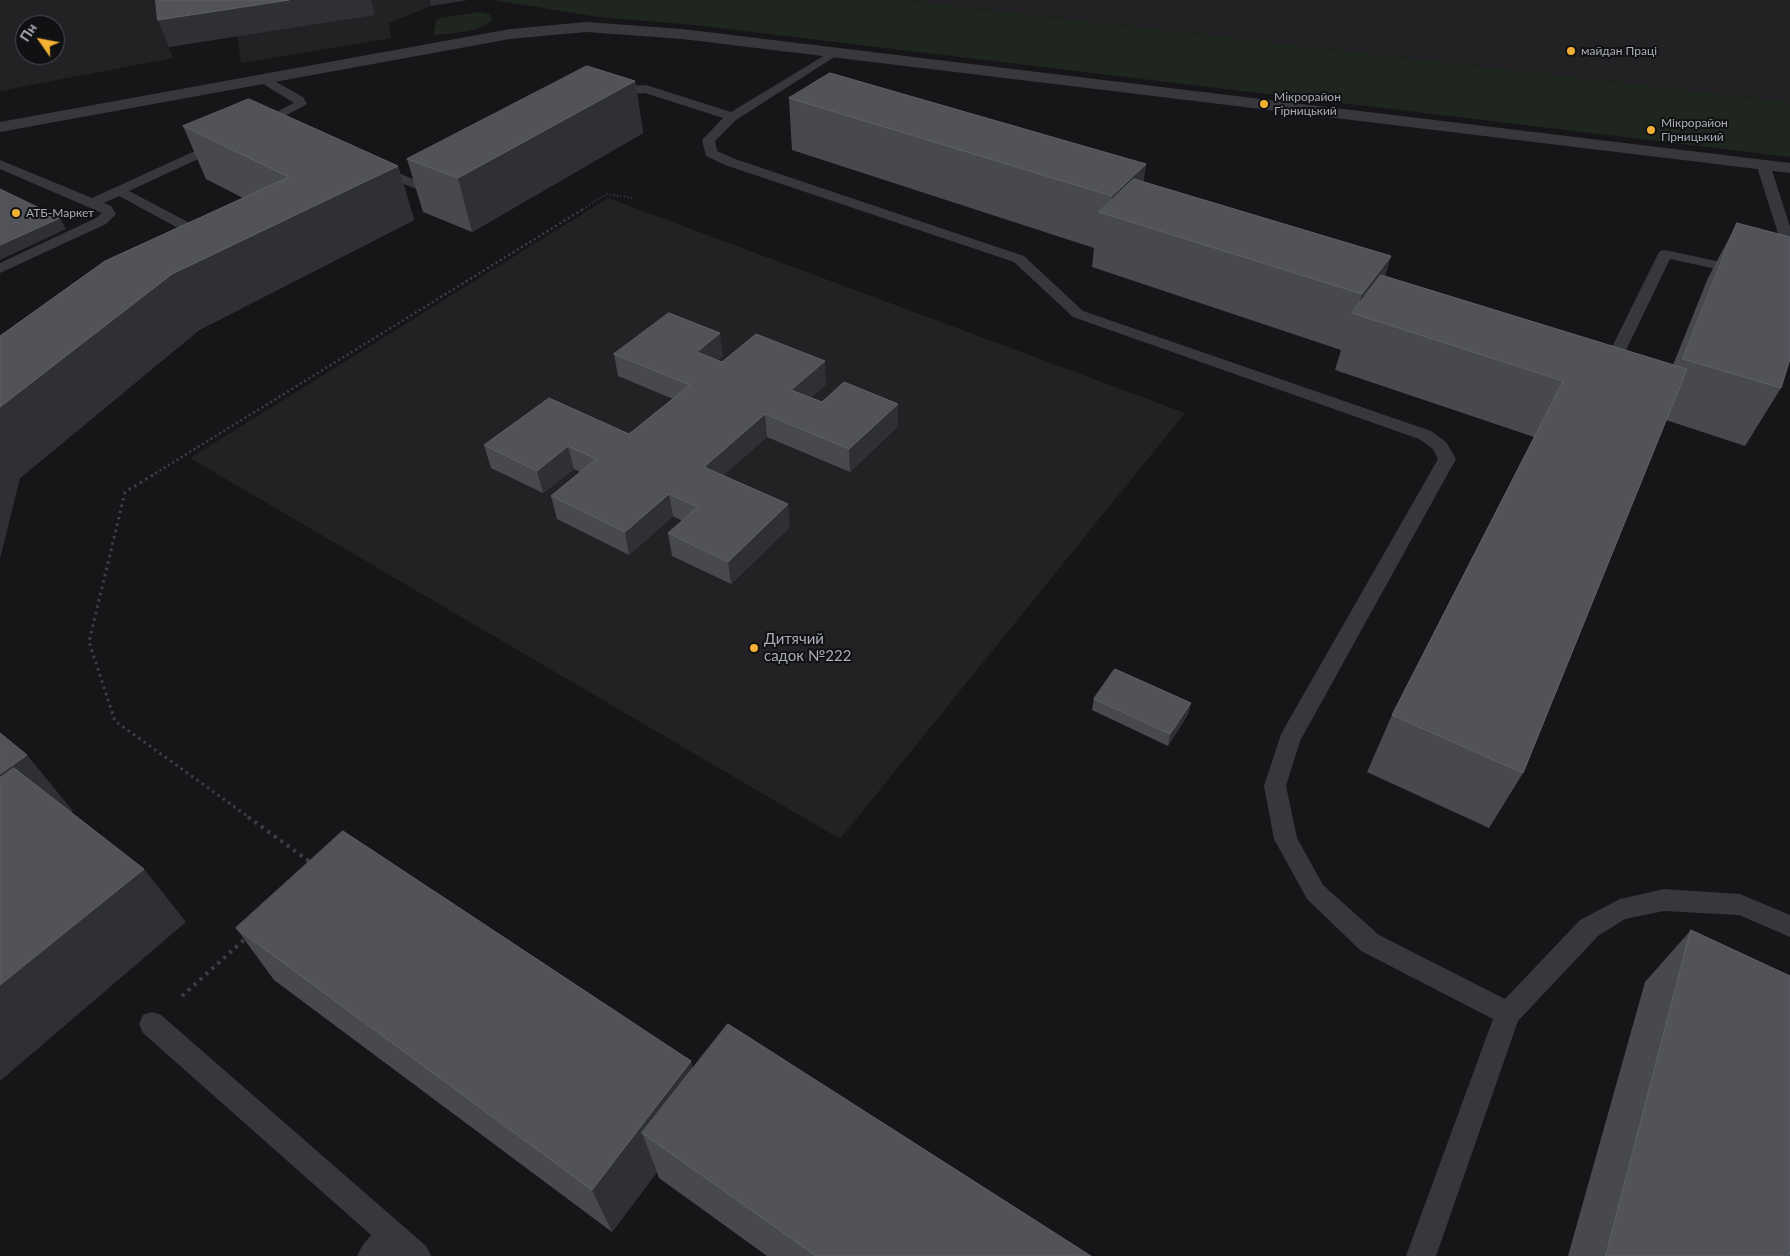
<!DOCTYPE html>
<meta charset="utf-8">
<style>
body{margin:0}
#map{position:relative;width:1790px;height:1256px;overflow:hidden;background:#161618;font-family:Lato,sans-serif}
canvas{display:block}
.north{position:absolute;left:15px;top:15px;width:50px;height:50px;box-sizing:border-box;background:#111113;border:1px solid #4d4f55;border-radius:50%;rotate:303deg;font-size:14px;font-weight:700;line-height:20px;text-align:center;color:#a8adb8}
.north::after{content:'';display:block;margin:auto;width:18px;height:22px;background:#f2b134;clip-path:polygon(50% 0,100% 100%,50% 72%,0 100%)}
</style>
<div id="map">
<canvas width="1790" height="1256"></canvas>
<div class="north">Пн</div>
</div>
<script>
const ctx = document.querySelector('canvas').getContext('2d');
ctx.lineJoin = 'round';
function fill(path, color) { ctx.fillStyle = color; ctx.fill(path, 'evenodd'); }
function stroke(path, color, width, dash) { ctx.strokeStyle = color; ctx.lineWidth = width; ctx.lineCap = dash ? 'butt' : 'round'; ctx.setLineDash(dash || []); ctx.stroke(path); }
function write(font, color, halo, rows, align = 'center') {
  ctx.font = font + ' Lato,sans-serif'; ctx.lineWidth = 4; ctx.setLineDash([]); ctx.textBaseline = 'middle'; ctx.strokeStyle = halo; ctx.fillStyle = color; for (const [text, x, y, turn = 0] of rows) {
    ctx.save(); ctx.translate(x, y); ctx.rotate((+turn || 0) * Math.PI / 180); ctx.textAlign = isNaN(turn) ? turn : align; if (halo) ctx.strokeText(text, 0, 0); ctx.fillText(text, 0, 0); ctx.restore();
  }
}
const built = new Path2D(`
 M0,0H428L431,6L389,23L391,38L241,63L237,36L169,47L173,58L0,91ZM25,25H55V55H25Z
 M904,0H1790V102Z
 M608,198L1185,413L840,839L190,458Z`);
const green = new Path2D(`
 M493,0H904L1790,102V157L694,25L599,17Z
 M480,12L489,14L493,18C485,33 449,33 433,35L436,21L440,18Z`);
const pathFar3 = new Path2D(`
 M583,209L607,194L633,198`);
const pathFar2 = new Path2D(`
 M151,476L585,208`);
const pathFar1 = new Path2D(`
 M153,475L125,492L89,642L115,721L250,818`);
const path = new Path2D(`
 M248,817L313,864
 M182,996L246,938`);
const service = new Path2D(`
 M835,49L839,50L841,52L839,54L736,120L715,141L717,151L735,159L1024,256L1083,311L1431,431L1446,442L1456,459L1300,741L1286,786L1297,838L1323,885L1379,935L1505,999L1580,920L1620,899L1664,889L1740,894L1790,915V937L1739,915L1664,911L1625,919L1598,936L1518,1021L1436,1256H1406L1493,1019L1361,951L1307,899L1274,839L1264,786L1281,734L1438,459L1433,449L1419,439L1073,317L1014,262L725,165L706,156L702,140L723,118L645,93L611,95L605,91L611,87L646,85L731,112Z
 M264,75L303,97L307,104L259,130L255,129L253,126L255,123L294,103L260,82L258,79Z
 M219,140L224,141L225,144L224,147L129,191L201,229L210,242L208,245H198L191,235L119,196L104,203L111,206L116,214L106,224L0,273V263L96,218L102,213L0,169V160L92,198Z
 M1763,160L1770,164L1790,227V253L1785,252L1783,249L1756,164Z
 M378,165L418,181L438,172L445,176L443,179L419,190L373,172L371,169L373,166Z
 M1665,250L1790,277V285L1670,259L1616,371L1614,374H1602L1600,371L1658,254L1660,251Z
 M152,1012L161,1015L426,1246L431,1256H357L362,1246L371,1235L143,1033L139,1024L143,1015Z`);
const tertiary = new Path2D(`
 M586,22L682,29L1790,163V173L682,39L586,32L510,39L0,132V122L510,29Z`);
const wall = new Path2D(`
 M635,81L643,133L472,232L423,212L407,159Z
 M789,98L1146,164L1143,182L1391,256L1385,276L1673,365L1708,278L1737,223L1781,388L1745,446L1666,420L1523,773L1489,828L1367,772L1392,715L1534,437L1335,370L1341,350L1092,267L1094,248L792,150Z
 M183,126L398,166L414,220L199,330L20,478L0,336L243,198L206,179Z
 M614,354L723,356L717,360L722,362L826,384L810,398L822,402L898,426L850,472L767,437L723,475L790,527L731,584L672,556L668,533L682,521L673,516L629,555L557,519L551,496L580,472L574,469L543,493L491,468L484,445L629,434L673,399L618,376Z
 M1094,699L1191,703L1188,714L1168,746L1092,710Z
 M236,928L693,1068L1091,1256H767L659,1178L657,1172L612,1232L274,980Z
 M1691,930L1789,1256H1568L1645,982Z`);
const shadedWall = new Path2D(`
 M289,0H371L375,15L169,47L158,20Z
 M429,0H468L431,6Z
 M635,81L643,133L472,232L458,178Z
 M1146,164L1138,218L1109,215L1112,196Z
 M398,166L414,220L199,330L20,478L0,559V407L172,274Z
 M60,218L66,229L0,260V245Z
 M1391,256L1374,311L1356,314L1362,294Z
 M720,333L723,356L700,374L697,352Z
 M825,361L826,384L793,412L791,390Z
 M898,404V426L850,472L849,449Z
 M765,414L767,437L707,489L704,467Z
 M568,446L574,469L543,493L537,471Z
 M669,494L673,516L629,555L625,532Z
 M788,504L790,527L731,584L728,562Z
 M1191,703L1188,714L1168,746L1170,734Z
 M27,755L73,811L0,865V774Z
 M144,869L186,922L0,1081V985Z
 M691,1061L704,1109L642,1133L657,1172L612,1232L592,1190Z`);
const building = new Path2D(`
 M156,0H289L158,20Z
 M587,66L635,81L458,178L407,159Z
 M830,73L1146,164L1112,196L789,98Z
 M249,99L398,166L172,274L0,407V336L105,261L289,177L183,126Z
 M1134,179L1391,256L1362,294L1099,212Z
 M0,189L60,218L0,245Z
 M1737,223L1790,237V359L1781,388L1683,359Z
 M1381,275L1687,369L1523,773L1392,715L1563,381L1352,313Z
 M669,313L720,333L697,352L722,362L756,334L825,361L791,390L822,402L844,382L898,404L849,449L765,414L704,467L788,504L728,562L668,533L698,507L669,494L625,532L551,496L596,459L568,446L537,471L484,445L549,398L629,434L690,385L614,354Z
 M1115,669L1191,703L1170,734L1094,699Z
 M0,733L27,755L0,774Z
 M14,768L144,869L0,985V778Z
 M343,831L691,1061L592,1190L236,928Z
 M1691,930L1790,976V1250L1789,1256H1606Z
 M728,1024L1091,1256H816L642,1133Z`);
const markers = [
 [1571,51,5,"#f2b134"],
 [1264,104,5,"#f2b134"],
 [1651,130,5,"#f2b134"],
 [16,213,5,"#f2b134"],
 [754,648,5,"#f2b134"]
];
const farPoinames = [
 ["майдан Праці",1581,51],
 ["Мiкрорайон",1274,97],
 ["Гiрницький",1274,111],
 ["Мікрорайон",1661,123],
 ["Гірницький",1661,137],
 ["АТБ-Маркет",26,213]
];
const poiNames = [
 ["Дитячий",764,639],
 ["садок №222",764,656]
];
fill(built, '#222225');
fill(green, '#1e261f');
stroke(pathFar3, '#3d3f44', 2, [1, 2.5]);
stroke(pathFar2, '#3d3f44', 2.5, [2, 3]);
stroke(pathFar1, '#3d3f44', 3, [2.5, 4]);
stroke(path, '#3d3f44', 4, [3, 5]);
fill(service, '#37383d');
fill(tertiary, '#37383d');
fill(wall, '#47494d');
fill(shadedWall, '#2f3033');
fill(building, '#525359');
stroke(building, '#5f6168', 1);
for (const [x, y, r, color] of markers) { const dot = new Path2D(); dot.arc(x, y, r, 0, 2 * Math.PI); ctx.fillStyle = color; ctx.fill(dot); stroke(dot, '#111113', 2); }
write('12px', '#a8adb8', '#111113', farPoinames, 'left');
write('15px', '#a8adb8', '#111113', poiNames, 'left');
</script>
